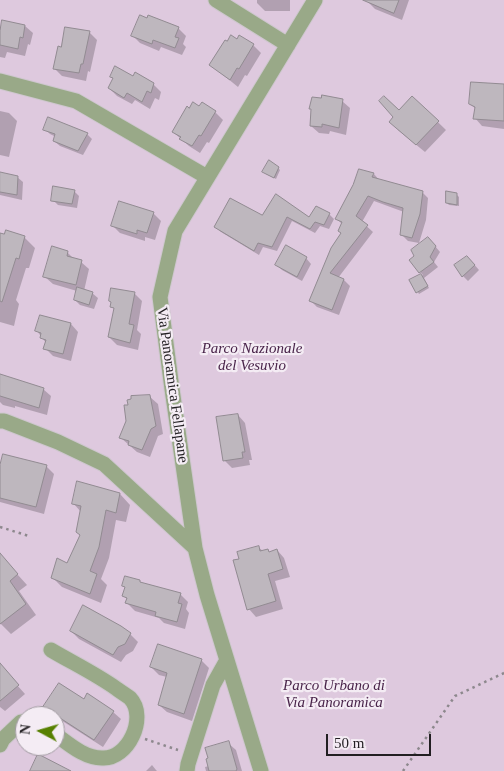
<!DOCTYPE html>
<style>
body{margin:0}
#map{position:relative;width:504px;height:771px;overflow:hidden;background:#f4ecf4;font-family:"Times New Roman",serif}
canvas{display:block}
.north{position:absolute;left:15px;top:706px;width:50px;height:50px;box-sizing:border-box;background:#f4ecf4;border:1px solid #a09aa0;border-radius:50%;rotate:276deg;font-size:14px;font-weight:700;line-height:20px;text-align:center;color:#221f22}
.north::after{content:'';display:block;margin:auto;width:18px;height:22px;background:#578001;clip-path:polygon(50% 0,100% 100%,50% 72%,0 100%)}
.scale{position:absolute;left:326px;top:734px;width:105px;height:22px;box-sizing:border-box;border:2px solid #221f22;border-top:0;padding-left:6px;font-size:15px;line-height:18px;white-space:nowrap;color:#221f22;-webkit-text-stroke:4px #f4ecf4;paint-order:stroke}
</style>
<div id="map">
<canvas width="504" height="771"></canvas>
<div class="north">N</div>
<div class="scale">50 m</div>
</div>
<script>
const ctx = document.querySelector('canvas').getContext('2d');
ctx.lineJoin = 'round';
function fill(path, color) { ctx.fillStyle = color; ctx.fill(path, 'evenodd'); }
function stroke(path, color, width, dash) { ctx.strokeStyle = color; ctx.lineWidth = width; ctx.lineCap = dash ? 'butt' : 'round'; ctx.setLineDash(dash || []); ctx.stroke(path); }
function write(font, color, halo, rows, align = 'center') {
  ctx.font = font + ' "Times New Roman",serif'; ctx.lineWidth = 4.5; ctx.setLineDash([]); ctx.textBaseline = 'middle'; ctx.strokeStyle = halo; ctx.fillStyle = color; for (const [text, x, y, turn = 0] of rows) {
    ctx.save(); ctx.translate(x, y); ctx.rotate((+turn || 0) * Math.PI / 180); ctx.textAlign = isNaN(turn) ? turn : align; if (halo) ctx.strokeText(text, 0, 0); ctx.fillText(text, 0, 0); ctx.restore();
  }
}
const green = new Path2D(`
 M0,0H504V771H0ZM25,716H55V746H25Z`);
const shadow = new Path2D(`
 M250,0H290V11H265L257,3V0Z
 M367,0H409L402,20L375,9L367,1Z
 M25,26L33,33L30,45L28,44L25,56L7,52L5,58L0,57V27Z
 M178,28L186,36L183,44L186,47L182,55L161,47L159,51L140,43L132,35Z
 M89,32L97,40L90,72L88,71L86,81L62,76L55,69L62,49Z
 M237,40L253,45L261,53L247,76L245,75L238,87L211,65Z
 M133,78L153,84L161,92L159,100L155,98L150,109L135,100L132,104L117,96L109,88Z
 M504,85V129L482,126L475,118L476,109L470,104Z
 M412,97L446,130L425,152L398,130L400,112Z
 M342,101L350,108L346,135L330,131L329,134L319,133L311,126Z
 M200,107L215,112L223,120L209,143L207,142L200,153L189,146L173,132Z
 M0,111L9,113L17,121L9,157L0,155Z
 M45,129L87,134L92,139L83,155L60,146L54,141L56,137L50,134Z
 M278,168L280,170L276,179L266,174Z
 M0,174L17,177L23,182L22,200L0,195Z
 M374,174L380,181L422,192L428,198L426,220L419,243L408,241L401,234L404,212L374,201L362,222L373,232L338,278L344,280L350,286L339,315L317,307L311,301L342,234L339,231L342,224L337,219Z
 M74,191L79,196L77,208L58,205L53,200Z
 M457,195L459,197V206L449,205L447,203Z
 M276,196L310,218L329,214L334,219L329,229L320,226L315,233L292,221L277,251L263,247L259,255L221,232L216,227L263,217Z
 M153,213L161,221L155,240L145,237V241L120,233L113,226Z
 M0,234L24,237L35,248L29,268H26L16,300L19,304L14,326L0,322Z
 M435,246L440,252L434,262L438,267L424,278L429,288L419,294L411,281L423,275L420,272Z
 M67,252L74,259L81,262L89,269L84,291L92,293L98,298L94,309L80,305L75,300L77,291L53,284L45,277Z
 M306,258L311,264L302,281L282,270L277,265Z
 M472,262L479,270L468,281L463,276Z
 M134,293L142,301L137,330L141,334L138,350L117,345L109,337L115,310L112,306Z
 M41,316L71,324L78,332L71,361L53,356L45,348L46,343L37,331Z
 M0,381L43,389L51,396L47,415L15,406V408L3,405L0,402Z
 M150,397L158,404L163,434L158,436L150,457L137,452L121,438Z
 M238,415L245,423L252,460H249L250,465L232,468L224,460Z
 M46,466L54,474L44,514L0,502V470Z
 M78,483L120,494L130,505L126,522L116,520L109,558L101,579L107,585L101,603L62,587L52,577L67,564L81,536L77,532L81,512L74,504Z
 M258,547L263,551L267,550L270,553L277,550L284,558L290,577L275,581L283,609L256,617L249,609L241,559Z
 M0,555L27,585L19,591L36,615L11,634L0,623Z
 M139,581L143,584L180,594L188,602L186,609L189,613L185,629L164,623L159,618L135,611L127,603L128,600L124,596L126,588L124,586Z
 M71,631L130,634L138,642L133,651L126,655L121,662L79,639Z
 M201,660L209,668L192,721L167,712L159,705L167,677L159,675L151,667Z
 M0,666L25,694L5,711L0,707Z
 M84,701L113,712L121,719L103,747L53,715L45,707Z
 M228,743L236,750L242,771H206L205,767L209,766Z
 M152,765L156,770L157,771H146Z`);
const building = new Path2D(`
 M363,0H399L394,13Z
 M140,15L147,18L148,15L179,27L175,37L179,38L175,48L153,40L152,44L131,36Z
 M2,20L25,25L23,38L20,37L18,49L0,45V31Z
 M65,27L90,31L83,64H81L79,73L53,69L58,46L61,47Z
 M231,35L237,39L239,35L254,44L239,69L237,68L230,80L209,65L225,40L227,41Z
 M115,66L133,76L135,72L154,83L151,93L147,91L142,102L127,93L124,98L108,88L113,78L110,77Z
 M471,82L504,84V121L473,119L475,107L469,104Z
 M322,95L343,99L339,128L322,124V127L310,126L311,109H309L312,97L321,98Z
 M384,96L399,110L412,96L439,121L416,145L389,122L393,117L379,101Z
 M193,102L199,106L202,102L216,111L201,136L199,135L192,146L179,139L181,137L172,132L187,106L189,108Z
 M48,117L88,133L78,151L53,141L55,134L43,130Z
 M269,160L279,167L274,178L262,172Z
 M359,169L374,173L372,177L423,191L420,214L412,238L400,235L403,208L383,202L368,196L356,216L368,225L330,273L344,279L332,310L309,301L331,248L341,233L338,231L342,222L335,219L353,185Z
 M0,172L18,176L17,195L0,192Z
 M53,186L75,190L72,204L51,201Z
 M446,191L457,193V205L446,203Z
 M276,194L309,217L316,206L330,213L324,225L315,222L310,229L287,217L272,247L258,243L254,251L214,227L230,198L262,215Z
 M119,201L154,212L147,233L137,230V234L111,226Z
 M6,230L25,236L19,259L16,258L2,302L0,301V233L4,234Z
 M428,237L436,246L430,257L434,262L419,273L409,260L414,256L411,250Z
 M286,245L307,257L297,277L275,265Z
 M52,246L68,251L67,256L82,260L76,285L43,277Z
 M467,256L475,265L462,277L454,265Z
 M421,274L428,286L416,293L409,280Z
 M77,287L93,292L89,305L74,300Z
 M111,288L135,292L129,324L134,325L130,343L108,337L114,308L110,307L111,302L109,301Z
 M40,315L71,323L63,354L43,349L46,340L40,338L41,333L35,331Z
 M0,374L44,388L39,408L0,396Z
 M150,395L156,426L151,429L142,450L128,445L129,441L119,438L126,421L124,405H128L127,400L131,399V396Z
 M238,414L245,452H242L243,458L223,461L216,417Z
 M3,454L47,465L36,507L0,498V465Z
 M77,481L120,493L116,513L106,510L99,547L90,571L97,574L90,594L51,578L57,558L67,563L80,535L76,532L81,506L72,504Z
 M259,546L260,551L268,549L269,552L277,549L283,569L268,574L276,601L247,610L233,560L239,559L237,552Z
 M0,553L18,574L10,581L26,604L0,624Z
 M125,576L140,580V582L181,593L178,603L182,604L177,622L155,616L156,612L125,603L127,598L122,596L125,587L122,586Z
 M83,605L121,626L131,633L125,644L118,647L113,655L70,631Z
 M158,644L202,659L184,714L158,705L167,673L150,667Z
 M0,663L19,685L0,701Z
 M59,683L84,699L87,693L114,711L94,740L43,707Z
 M229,741L237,769L236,771H209L206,759L208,758L205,748Z
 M38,754L71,771H30Z`);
const path = new Path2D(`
 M0,527L29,536
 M145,739L178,750
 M403,771L455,696L504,673`);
const street = new Path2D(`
 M216,0L288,45
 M0,81L76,101L207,177
 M0,421H4L58,442L104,464L195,548
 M51,650C73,663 96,674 117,689C121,692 126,695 130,698C148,717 128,760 102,758C84,758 69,744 55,734
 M0,745L3,739L21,722H25
 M187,771L188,764L213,685L227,660
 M261,771L207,595L195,548L172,389L160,297L175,231L315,0`);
const parkNames = [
 ["Parco Nazionale",252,349],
 ["del Vesuvio",252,366],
 ["Parco Urbano di",334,686],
 ["Via Panoramica",334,703]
];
const streetNames = [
 ["Via Panoramica Fellapane",172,385,82]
];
fill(green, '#dec9de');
fill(shadow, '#0003');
fill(building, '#beb7be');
stroke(building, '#928b92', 1);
stroke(street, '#cec7ce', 17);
stroke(path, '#8d888d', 2.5, [2.5, 4]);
stroke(street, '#99a988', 15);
write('italic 15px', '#49244a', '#f4ecf4', parkNames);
write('15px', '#221f22', '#f4ecf4', streetNames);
</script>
